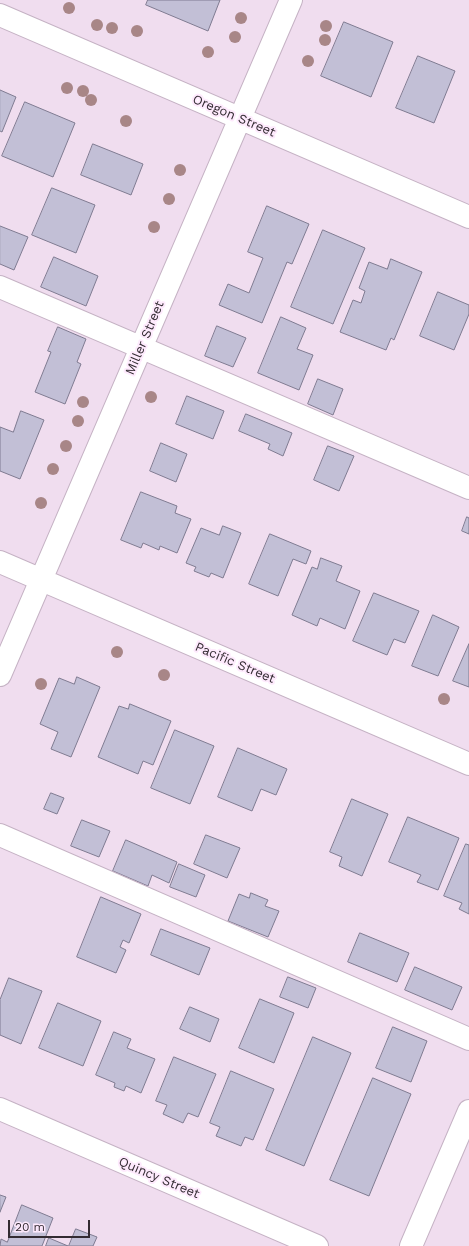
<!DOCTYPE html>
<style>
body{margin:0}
#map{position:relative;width:469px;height:1246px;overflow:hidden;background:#f0ddef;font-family:"Work Sans",sans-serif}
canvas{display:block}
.scale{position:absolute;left:8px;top:1220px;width:82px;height:18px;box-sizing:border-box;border:2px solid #332b32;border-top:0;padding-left:5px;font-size:12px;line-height:14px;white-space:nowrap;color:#332b32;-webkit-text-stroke:3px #feeafd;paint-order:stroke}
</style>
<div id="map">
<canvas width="469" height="1246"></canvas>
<div class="scale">20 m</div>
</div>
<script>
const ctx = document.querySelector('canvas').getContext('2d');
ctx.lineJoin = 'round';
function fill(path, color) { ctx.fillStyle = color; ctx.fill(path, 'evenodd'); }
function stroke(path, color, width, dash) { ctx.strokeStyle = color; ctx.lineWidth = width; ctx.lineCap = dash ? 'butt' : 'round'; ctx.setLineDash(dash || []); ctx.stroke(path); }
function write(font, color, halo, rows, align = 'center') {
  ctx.font = font + ' "Work Sans",sans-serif'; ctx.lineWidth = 4; ctx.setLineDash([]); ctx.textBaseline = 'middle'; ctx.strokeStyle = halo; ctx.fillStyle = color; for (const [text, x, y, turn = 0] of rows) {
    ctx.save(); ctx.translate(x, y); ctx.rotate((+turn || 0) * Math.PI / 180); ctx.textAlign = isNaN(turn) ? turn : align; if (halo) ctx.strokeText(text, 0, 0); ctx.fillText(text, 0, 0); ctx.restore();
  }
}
const building = new Path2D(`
 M148,0H220L208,31L146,5Z
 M344,22L393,42L371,97L321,76Z
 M418,56L455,71L434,123L396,108Z
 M0,90L16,97L2,132L0,131Z
 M25,102L75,123L53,177L2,156Z
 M93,144L143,164L131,195L81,175Z
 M52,188L95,205L76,253L32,235Z
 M267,206L309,224L292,264L287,262L262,323L219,305L228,284L249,293L263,258L248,252Z
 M0,226L28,237L14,270L0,264Z
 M323,230L365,248L333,324L291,307Z
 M54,257L98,276L86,306L41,287Z
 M391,259L422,272L394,340L391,338L386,350L340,332L353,300L361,303L365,291L359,288L369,262L387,269Z
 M438,292L469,305V314L454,350L420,336Z
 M281,317L306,328L297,349L313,355L299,390L258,373Z
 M217,326L246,338L233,367L205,356Z
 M58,327L86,339L77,362L81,364L65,404L35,392L51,352L48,351Z
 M318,379L343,389L333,415L308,404Z
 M187,396L224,411L213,439L176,424Z
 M21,411L44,420L20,479L0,471V427L13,432Z
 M246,414L292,433L283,456L268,449L270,444L239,431Z
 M161,443L187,454L176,482L150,471Z
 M328,446L354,456L339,491L314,480Z
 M141,492L177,506L175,513L191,519L177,553L160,546L159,550L143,543L141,548L121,540Z
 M467,517L469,518V534L462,531Z
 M223,526L241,533L223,578L211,573L209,577L194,571L196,567L186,563L201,528L219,535Z
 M270,534L311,551L306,564L293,559L278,596L249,584Z
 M321,558L342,566L336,581L360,591L345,629L320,618L317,626L292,615L312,567L317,569Z
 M374,593L419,611L405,643L394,639L387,655L353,641Z
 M433,615L459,627L438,676L412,666Z
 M469,644V687L453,681Z
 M77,677L100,687L71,757L51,749L58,732L40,724L59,678L74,684Z
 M130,704L171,721L153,765L143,761L138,774L98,757L119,706L128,709Z
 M175,730L214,746L190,804L151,788Z
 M238,748L287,769L276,795L261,789L252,811L218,797Z
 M51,793L64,798L57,814L44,809Z
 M352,799L388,814L362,876L339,866L342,857L330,852Z
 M408,817L459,838L438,890L417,882L421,875L389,862Z
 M82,820L110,831L99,857L71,846Z
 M206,835L240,848L227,878L194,864Z
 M126,840L177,862L169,883L152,875L148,886L113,871Z
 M466,844L469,845V914L459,909L462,903L444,896Z
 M179,864L205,875L196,897L170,887Z
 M251,893L268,900L265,906L279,911L268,937L228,921L239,894L249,898Z
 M101,897L141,914L129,943L123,940L120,947L126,950L116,973L77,957Z
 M161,929L210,948L199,975L151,955Z
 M360,933L409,953L397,982L348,962Z
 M415,967L462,987L452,1010L405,990Z
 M288,977L316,988L308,1008L280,997Z
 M9,978L42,991L21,1044L0,1035V1000Z
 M260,999L294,1013L274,1063L239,1048Z
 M58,1003L101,1021L83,1066L39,1048Z
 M190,1007L219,1019L210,1042L180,1029Z
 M393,1027L427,1041L411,1082L376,1068Z
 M114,1032L131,1039L127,1048L155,1059L141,1093L126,1086L124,1091L114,1087L115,1083L96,1075Z
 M313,1037L351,1053L304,1166L266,1150Z
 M174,1057L216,1074L198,1117L188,1113L183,1123L163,1114L167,1105L156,1101Z
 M231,1071L274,1089L253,1140L245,1137L241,1146L216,1136L220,1127L210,1123Z
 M373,1078L411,1094L369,1196L330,1180Z
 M0,1195L6,1197L0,1212Z
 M22,1205L53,1218L42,1246H0L1,1239L7,1242Z
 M76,1229L97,1237L93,1246H69Z
 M49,1238L68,1246H46Z`);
const minor = new Path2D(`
 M0,15L469,217
 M0,287L469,488
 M0,562L469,764
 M0,675L291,0
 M0,835L469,1039
 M0,1109L317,1246
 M411,1246L469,1111`);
const trees = [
 [69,8],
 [241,18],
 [97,25],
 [326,26],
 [112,28],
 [137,31],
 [235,37],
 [325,40],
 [208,52],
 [308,61],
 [67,88],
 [83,91],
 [91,100],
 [126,121],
 [180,170],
 [169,199],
 [154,227],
 [151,397],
 [83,402],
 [78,421],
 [66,446],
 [53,469],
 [41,503],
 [117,652],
 [164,675],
 [41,684],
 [444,699]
];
const streetNames = [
 ["Oregon Street",234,116,23],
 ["Miller Street",145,338,-67],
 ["Pacific Street",235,663,23],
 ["Quincy Street",159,1178,23]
];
fill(building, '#c2bfd6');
stroke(building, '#7f7b91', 1);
stroke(minor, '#c5b2c4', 24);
stroke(minor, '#fff', 22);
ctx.fillStyle = '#a88687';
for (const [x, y] of trees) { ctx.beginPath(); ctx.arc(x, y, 6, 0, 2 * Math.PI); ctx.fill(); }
write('13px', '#332b32', '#feeafd', streetNames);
</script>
